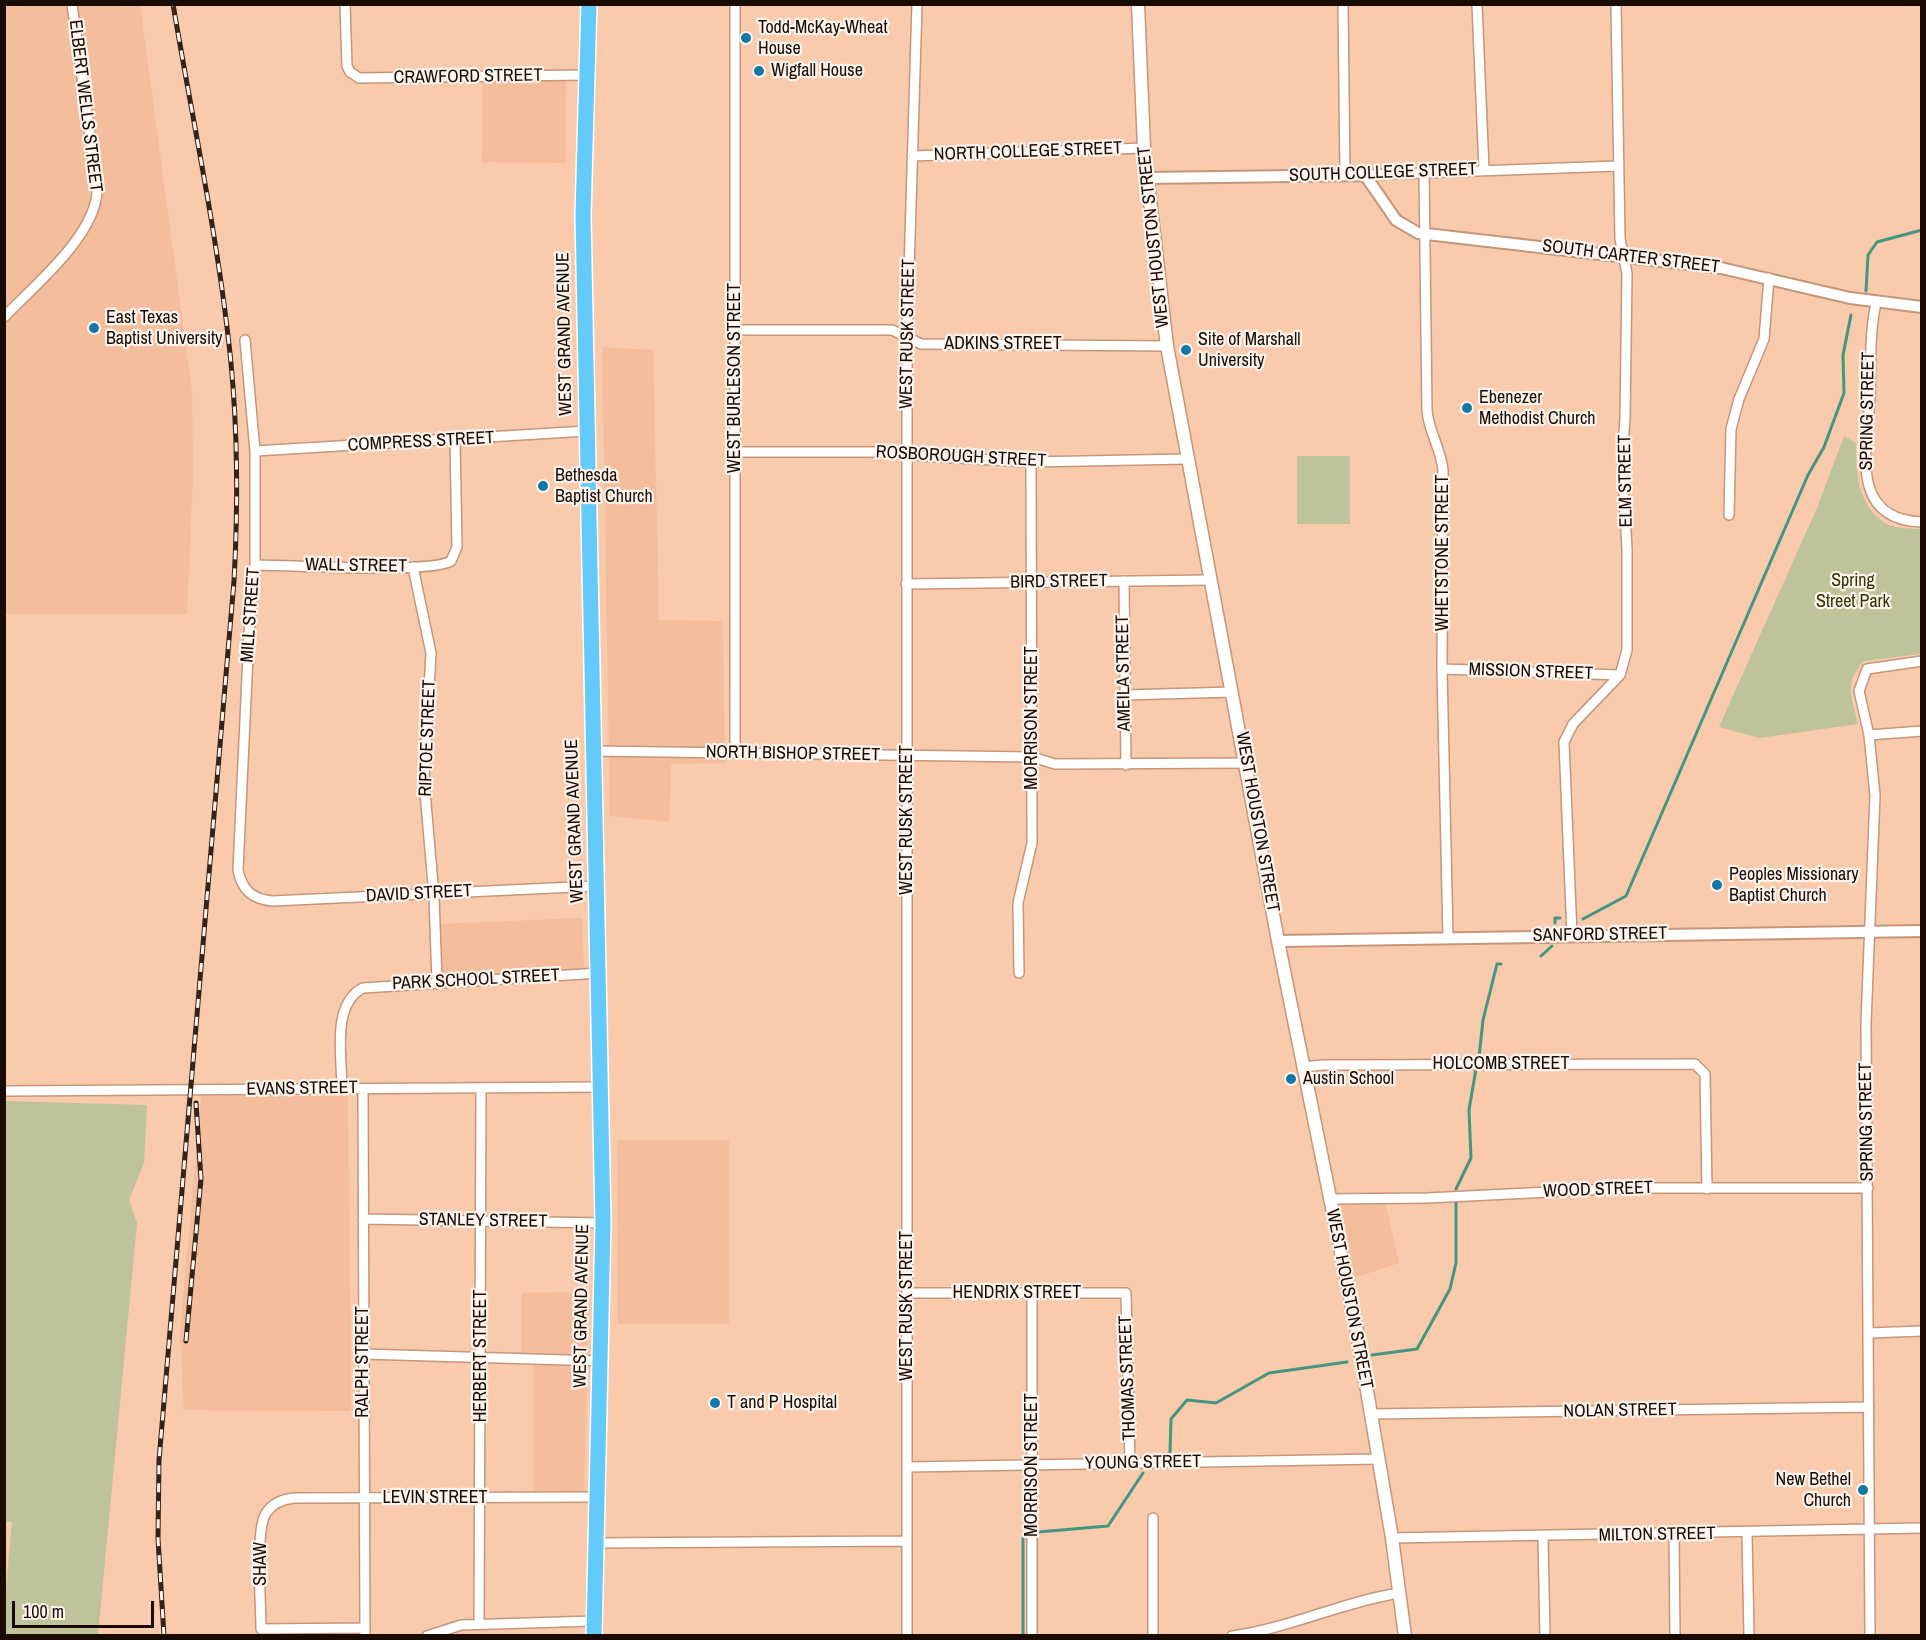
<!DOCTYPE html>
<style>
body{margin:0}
#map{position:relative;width:1926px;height:1640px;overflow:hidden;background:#f9caac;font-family:"Archivo Narrow",sans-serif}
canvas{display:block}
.frame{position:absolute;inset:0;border:6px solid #190a02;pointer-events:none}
.scale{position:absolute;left:12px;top:1601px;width:142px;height:27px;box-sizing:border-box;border:3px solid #190a02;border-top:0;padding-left:8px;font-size:18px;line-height:21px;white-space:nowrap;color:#190a02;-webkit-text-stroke:4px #fef4ee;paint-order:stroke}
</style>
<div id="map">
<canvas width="1926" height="1640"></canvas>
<div class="frame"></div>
<div class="scale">100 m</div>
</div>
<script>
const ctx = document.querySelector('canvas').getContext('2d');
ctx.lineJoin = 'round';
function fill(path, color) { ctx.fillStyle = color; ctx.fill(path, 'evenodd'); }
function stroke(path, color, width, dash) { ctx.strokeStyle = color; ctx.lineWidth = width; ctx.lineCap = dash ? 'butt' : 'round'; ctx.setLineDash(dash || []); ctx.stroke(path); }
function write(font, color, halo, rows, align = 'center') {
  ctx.font = font + ' "Archivo Narrow",sans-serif'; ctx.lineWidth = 4.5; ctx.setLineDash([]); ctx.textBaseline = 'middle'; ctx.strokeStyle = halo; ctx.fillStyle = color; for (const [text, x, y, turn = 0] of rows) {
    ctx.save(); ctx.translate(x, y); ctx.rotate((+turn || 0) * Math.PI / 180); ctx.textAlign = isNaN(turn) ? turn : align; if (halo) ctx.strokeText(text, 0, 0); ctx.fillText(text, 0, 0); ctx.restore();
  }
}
const built = new Path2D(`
 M4,5H140L192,391L193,475L187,614H5Z
 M483,79L566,80L565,163L482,162Z
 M602,347L653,350L659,620L723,621L725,763L671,764L669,822L610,816Z
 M582,918L584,972L441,978L439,924Z
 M201,1096H348L351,1411L184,1410L180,1332Z
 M617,1140H729V1324H618Z
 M1383,1192L1399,1263L1351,1279L1336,1194Z
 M589,1292L584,1495H533V1365L521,1364L522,1293Z`);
const green = new Path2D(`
 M1844,436L1856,443C1855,471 1858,506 1885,523C1895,529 1910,528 1921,529V654L1864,661C1843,683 1852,697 1858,724L1760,738L1719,727L1817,508Z
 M1297,456H1350V524H1297Z
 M5,1101L147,1105L144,1163L129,1200L137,1223L98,1635H5V1599L12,1522L4,1521Z`);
const stream = new Path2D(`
 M1866,291L1868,255L1877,242L1922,230
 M1583,919L1626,896L1808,475L1824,447L1844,393L1843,355L1851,315
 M1555,923V918H1560
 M1541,956L1552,946
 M1479,1057L1483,1020L1497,964H1501
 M1456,1189L1471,1158L1469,1110L1476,1069
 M1372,1355L1417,1349L1450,1289L1456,1263V1203
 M1166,1456L1170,1452L1171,1419L1187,1400L1216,1403L1269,1373L1347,1362
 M1038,1532L1108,1526L1143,1473
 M1023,1636V1538L1026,1533`);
const minor = new Path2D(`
 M345,4L347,66L350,72L359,78L586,75
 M735,4V752
 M1343,4L1345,175
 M1477,4L1484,170
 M912,156L1144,148
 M1424,171L1427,411C1429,432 1441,449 1443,470L1442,669L1448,937
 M1365,175L1618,166
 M1876,303C1869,336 1871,366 1870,399C1867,447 1848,520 1922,522
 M4,317C35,285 100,232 97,186L72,4
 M735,330H892L921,344L1167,346
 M245,340L255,451V565L249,634L238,870C242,890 252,899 272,901L596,886
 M255,451L587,431
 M736,452H907L921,456L1031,462L1187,459
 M1729,515L1731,429L1739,399L1764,339L1769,278
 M255,565C290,565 429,574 451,561L457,547L455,440
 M413,567L431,653L424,780L434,896L437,982
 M1124,581L1126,765
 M906,584L1211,580
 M1442,669L1620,675
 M1124,695L1233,692
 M1869,735L1922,731
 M592,751L1032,757L1055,764L1245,763
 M1572,935L1564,742L1573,724L1620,675L1627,650V549L1622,458L1625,419L1627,273L1620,239L1616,4
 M1019,973L1018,903L1032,843L1031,462
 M1303,1067L1323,1065L1695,1064L1705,1074L1707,1189
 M342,1089C342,1058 331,1004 363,988L599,973
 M363,1089L365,1636
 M4,1091L600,1087
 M1329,1199L1427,1198L1631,1188H1868
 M363,1219L603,1223
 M908,1293H1126L1130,1463
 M1032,1294V1636
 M1869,1333L1922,1331
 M363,1354L601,1361
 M1371,1414L1869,1407
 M907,1467L1379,1459
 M1747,1533L1749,1636
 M1674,1535L1675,1636
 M1543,1536L1545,1636
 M1392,1538L1922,1528
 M597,1543L907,1541
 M479,1624L481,1088
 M365,1628L261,1629C261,1605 255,1530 266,1513C273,1503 283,1499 294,1498L598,1497
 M427,1636L461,1625L594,1621
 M907,1636V338L917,4
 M1153,1636V1518
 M1232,1636C1290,1628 1342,1602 1399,1593
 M1870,1636L1866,1023L1875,795L1869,735L1859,691L1867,669L1922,661`);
const tertiary = new Path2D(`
 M1147,178L1365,175L1396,220L1418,233L1721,268L1850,298L1922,307
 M1278,941L1922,931`);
const secondary = new Path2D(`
 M1138,4L1144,148L1167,346L1278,941L1356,1326L1392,1538L1405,1636`);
const trunk = new Path2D(`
 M589,4L583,215L603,1223L594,1636`);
const rail = new Path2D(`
 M186,1341L201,1179L196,1103
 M164,1636L158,1539L159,1460L234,581C238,508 238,436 231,363C219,243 193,123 173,4`);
const markers = [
 [746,38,6,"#1379a4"],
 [759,71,6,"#1379a4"],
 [94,328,6,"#1379a4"],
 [1186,350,6,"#1379a4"],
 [1467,408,6,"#1379a4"],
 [543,486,6,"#1379a4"],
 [1717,885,6,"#1379a4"],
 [1291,1079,6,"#1379a4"],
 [715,1403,6,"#1379a4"],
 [1863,1490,6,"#1379a4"]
];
const poiNames = [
 ["Todd-McKay-Wheat",758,28],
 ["House",758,49],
 ["Wigfall House",771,71],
 ["East Texas",106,318],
 ["Baptist University",106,339],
 ["Site of Marshall",1198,340],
 ["University",1198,361],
 ["Ebenezer",1479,398],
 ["Methodist Church",1479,419],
 ["Bethesda",555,476],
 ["Baptist Church",555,497],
 ["Peoples Missionary",1729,875],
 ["Baptist Church",1729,896],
 ["Austin School",1303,1079],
 ["T and P Hospital",727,1403],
 ["New Bethel",1851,1480,"right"],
 ["Church",1851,1501,"right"]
];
const streetNames = [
 ["CRAWFORD STREET",468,77,-1],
 ["ELBERT WELLS STREET",85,106,83],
 ["NORTH COLLEGE STREET",1028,152,-2],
 ["SOUTH COLLEGE STREET",1383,173,-2],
 ["WEST HOUSTON STREET",1154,237,-96],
 ["SOUTH CARTER STREET",1631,257,7],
 ["WEST GRAND AVENUE",565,334,-91],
 ["WEST RUSK STREET",908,334,-89],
 ["ADKINS STREET",1003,344],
 ["WEST BURLESON STREET",735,378,-90],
 ["SPRING STREET",1868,411,-89],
 ["COMPRESS STREET",421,442,-3],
 ["ROSBOROUGH STREET",961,457,3],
 ["ELM STREET",1626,481,-91],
 ["WHETSTONE STREET",1443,553,-90],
 ["WALL STREET",356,566,1],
 ["BIRD STREET",1059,582,-1],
 ["MILL STREET",251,615,-86],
 ["MISSION STREET",1531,672,2],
 ["AMEILA STREET",1124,673,-91],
 ["MORRISON STREET",1032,718,-90],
 ["RIPTOE STREET",428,738,-88],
 ["NORTH BISHOP STREET",793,754,1],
 ["WEST RUSK STREET",907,820,-90],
 ["WEST GRAND AVENUE",575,821,-92],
 ["WEST HOUSTON STREET",1257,822,80],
 ["DAVID STREET",419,894,-3],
 ["SANFORD STREET",1600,935,-1],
 ["PARK SCHOOL STREET",476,980,-3],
 ["HOLCOMB STREET",1501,1064],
 ["EVANS STREET",302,1089,-1],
 ["SPRING STREET",1867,1122,-91],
 ["WOOD STREET",1598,1190,-2],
 ["STANLEY STREET",483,1221,1],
 ["HENDRIX STREET",1017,1293],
 ["WEST HOUSTON STREET",1349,1299,79],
 ["WEST GRAND AVENUE",582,1306,-89],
 ["WEST RUSK STREET",907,1306,-90],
 ["HERBERT STREET",481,1356,-90],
 ["RALPH STREET",363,1362,-90],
 ["THOMAS STREET",1128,1378,-92],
 ["NOLAN STREET",1620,1411,-1],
 ["YOUNG STREET",1143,1463,-1],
 ["MORRISON STREET",1032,1465,-90],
 ["LEVIN STREET",435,1498],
 ["MILTON STREET",1657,1535,-1],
 ["SHAW",261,1564,-90]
];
const parkNames = [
 ["Spring",1853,581],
 ["Street Park",1853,602]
];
fill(built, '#f4be9c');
fill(green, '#bec399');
stroke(stream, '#439680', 3);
stroke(minor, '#c4977a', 12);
stroke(tertiary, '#c4977a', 14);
stroke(secondary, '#c4977a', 15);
stroke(trunk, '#fff', 18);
stroke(minor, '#fff', 9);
stroke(tertiary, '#fff', 10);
stroke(secondary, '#fff', 12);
stroke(trunk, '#64cafa', 15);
stroke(rail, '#362318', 5);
stroke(rail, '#fef4ee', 3, [9]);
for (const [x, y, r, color] of markers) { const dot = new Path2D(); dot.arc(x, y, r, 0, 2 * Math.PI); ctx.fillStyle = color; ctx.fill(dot); stroke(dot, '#fef4ee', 2); }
write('18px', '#190a02', '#fef4ee', poiNames, 'left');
write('18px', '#190a02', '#fef4ee', streetNames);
write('18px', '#303400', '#fef4ee', parkNames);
</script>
